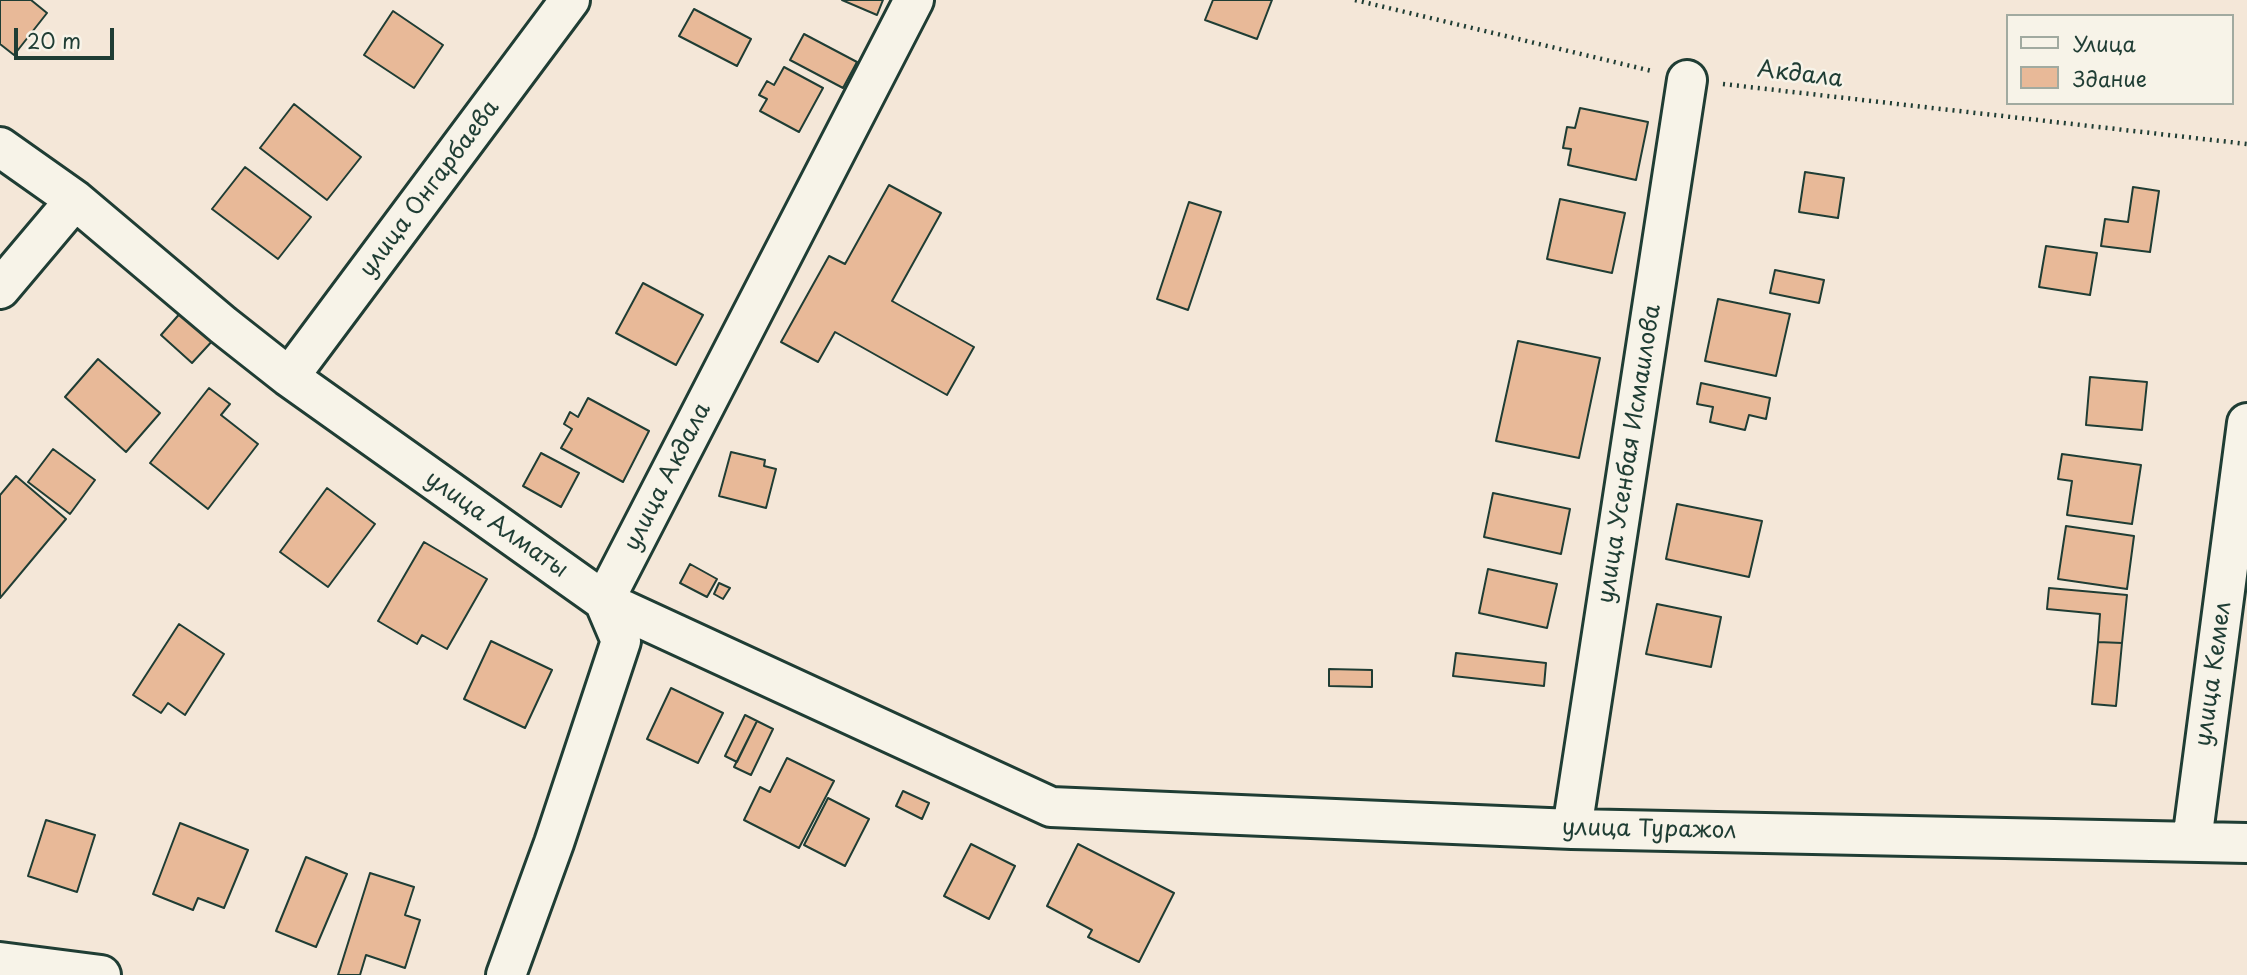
<!DOCTYPE html>
<meta charset="utf-8">
<style>
body{margin:0}
#map{position:relative;width:2247px;height:975px;overflow:hidden;background:#f4e7d8;font-family:"Playpen Sans",sans-serif}
canvas{display:block}
.legend{position:absolute;left:2006px;top:14px;width:228px;height:91px;box-sizing:border-box;background:#f7f3e8;border:2px solid #a1aaa0;margin:0;padding:9px 12px;list-style:none;font-size:21px;color:#1f3d34}
.legend li{display:flex;align-items:center;gap:14px;height:35px}
.legend b{width:35px;border:2px solid #a1aaa0}
.scale{position:absolute;left:14px;top:28px;width:100px;height:32px;box-sizing:border-box;border:4px solid #1f3d34;border-top:0;padding-left:9px;font-size:21px;line-height:24px;white-space:nowrap;color:#1f3d34;-webkit-text-stroke:5px #f7f3e8;paint-order:stroke}
</style>
<div id="map">
<canvas width="2247" height="975"></canvas>
<ul class="legend">
<li><b style="height:9px;background:#f7f3e8"></b>Улица</li>
<li><b style="height:19px;background:#e8b998"></b>Здание</li>
</ul>
<div class="scale">20 m</div>
</div>
<script>
const ctx = document.querySelector('canvas').getContext('2d');
ctx.lineJoin = 'round';
function fill(path, color) { ctx.fillStyle = color; ctx.fill(path, 'evenodd'); }
function stroke(path, color, width, dash) { ctx.strokeStyle = color; ctx.lineWidth = width; ctx.lineCap = dash ? 'butt' : 'round'; ctx.setLineDash(dash || []); ctx.stroke(path); }
function write(font, color, halo, rows, align = 'center') {
  ctx.font = font + ' "Playpen Sans",sans-serif'; ctx.lineWidth = 5; ctx.setLineDash([]); ctx.textBaseline = 'middle'; ctx.strokeStyle = halo; ctx.fillStyle = color; for (const [text, x, y, turn = 0] of rows) {
    ctx.save(); ctx.translate(x, y); ctx.rotate((+turn || 0) * Math.PI / 180); ctx.textAlign = isNaN(turn) ? turn : align; if (halo) ctx.strokeText(text, 0, 0); ctx.fillText(text, 0, 0); ctx.restore();
  }
}
const building = new Path2D(`
 M0,0H31L47,13L14,55L0,44Z
 M842,0H883L877,15Z
 M1213,0H1272L1257,39L1205,20Z
 M694,9L751,39L737,66L679,36Z
 M393,11L443,45L414,88L364,55Z
 M804,34L857,62L843,88L790,60Z
 M784,67L823,88L799,132L760,111L767,99L759,95L767,81L774,85Z
 M294,104L361,157L327,200L260,148Z
 M1580,108L1648,122L1636,180L1568,165L1571,149L1563,148L1567,127L1575,128Z
 M245,167L311,217L278,259L212,209Z
 M1805,172L1844,178L1838,218L1799,212Z
 M889,185L941,213L892,301L974,347L947,395L835,332L818,362L781,342L829,256L845,264Z
 M2133,187L2159,191L2150,252L2101,246L2105,219L2128,222Z
 M1560,199L1625,213L1612,273L1547,259Z
 M1189,202L1221,212L1188,310L1157,299Z
 M2046,246L2097,253L2090,295L2039,287Z
 M1775,270L1824,280L1819,303L1770,293Z
 M643,283L703,315L676,365L616,333Z
 M1718,299L1790,314L1776,376L1705,361Z
 M183,310L215,338L192,363L161,335Z
 M1518,341L1600,358L1579,458L1496,441Z
 M98,359L160,413L126,452L65,397Z
 M2090,377L2147,382L2142,430L2086,425Z
 M1701,383L1770,398L1766,419L1749,415L1745,430L1710,422L1713,407L1697,404Z
 M209,388L230,404L221,415L258,444L208,509L150,463Z
 M588,398L649,431L623,482L561,448L572,429L564,424L570,412L578,417Z
 M53,449L95,480L70,514L28,482Z
 M731,452L765,460L764,466L776,469L766,508L719,496Z
 M541,453L579,473L561,507L523,486Z
 M2062,454L2141,465L2132,524L2067,515L2072,481L2058,479Z
 M16,476L66,519L0,598V495Z
 M327,488L375,524L328,587L280,552Z
 M1493,493L1570,509L1561,554L1484,537Z
 M1677,504L1762,521L1749,577L1666,559Z
 M2066,526L2134,536L2127,589L2058,579Z
 M424,542L487,579L447,649L422,635L417,644L378,621Z
 M690,564L717,579L707,597L680,583Z
 M1488,569L1557,584L1547,628L1479,613Z
 M719,583L730,588L723,599L714,594Z
 M2049,588L2127,595L2122,643L2098,642L2100,614L2047,609Z
 M1657,604L1721,617L1711,667L1646,654Z
 M179,624L224,654L185,715L168,703L161,713L133,695Z
 M491,641L552,670L525,728L464,699Z
 M2098,642L2122,643L2116,706L2092,704Z
 M1456,653L1546,663L1544,686L1453,676Z
 M1329,669L1372,670V687L1329,686Z
 M671,688L723,713L698,763L647,739Z
 M745,715L757,721L737,762L725,756Z
 M757,721L773,729L751,775L734,767Z
 M787,758L834,781L799,848L744,820L760,787L770,792Z
 M903,791L929,803L922,819L896,806Z
 M828,798L869,819L845,866L804,845Z
 M46,820L95,835L77,892L28,876Z
 M180,823L248,850L224,908L198,898L193,910L153,894Z
 M971,844L1015,866L989,919L944,896Z
 M1078,844L1174,893L1139,962L1088,937L1092,930L1047,906Z
 M306,857L347,874L316,947L276,931Z
 M370,873L414,887L405,915L420,920L405,968L366,955L360,975H338Z`);
const path = new Path2D(`
 M1355,0L1652,71
 M1723,84L2247,144`);
const minor = new Path2D(`
 M0,147L75,200L223,325L289,377L604,601L1051,807L1572,829L2247,843
 M0,289L75,200
 M289,377L570,0
 M1572,829L1687,80
 M2192,841L2247,423
 M0,962L101,975
 M506,975L554,843L621,641L604,601L914,0`);
const streetNames = [
 ["Акдала",1800,75,7],
 ["улица Онгарбаева",430,189,-53],
 ["улица Усенбая Исмаилова",1630,454,-81],
 ["улица Акдала",668,477,-63],
 ["улица Алматы",496,525,35],
 ["улица Кемел",2214,674,-82],
 ["улица Туражол",1649,830,1]
];
fill(building, '#e8b998');
stroke(building, '#1f3d34', 2);
stroke(minor, '#1f3d34', 44);
stroke(path, '#1f3d34', 4.5, [2, 5]);
stroke(minor, '#f7f3e8', 38);
write('23px', '#1f3d34', '#f7f3e8', streetNames);
</script>
